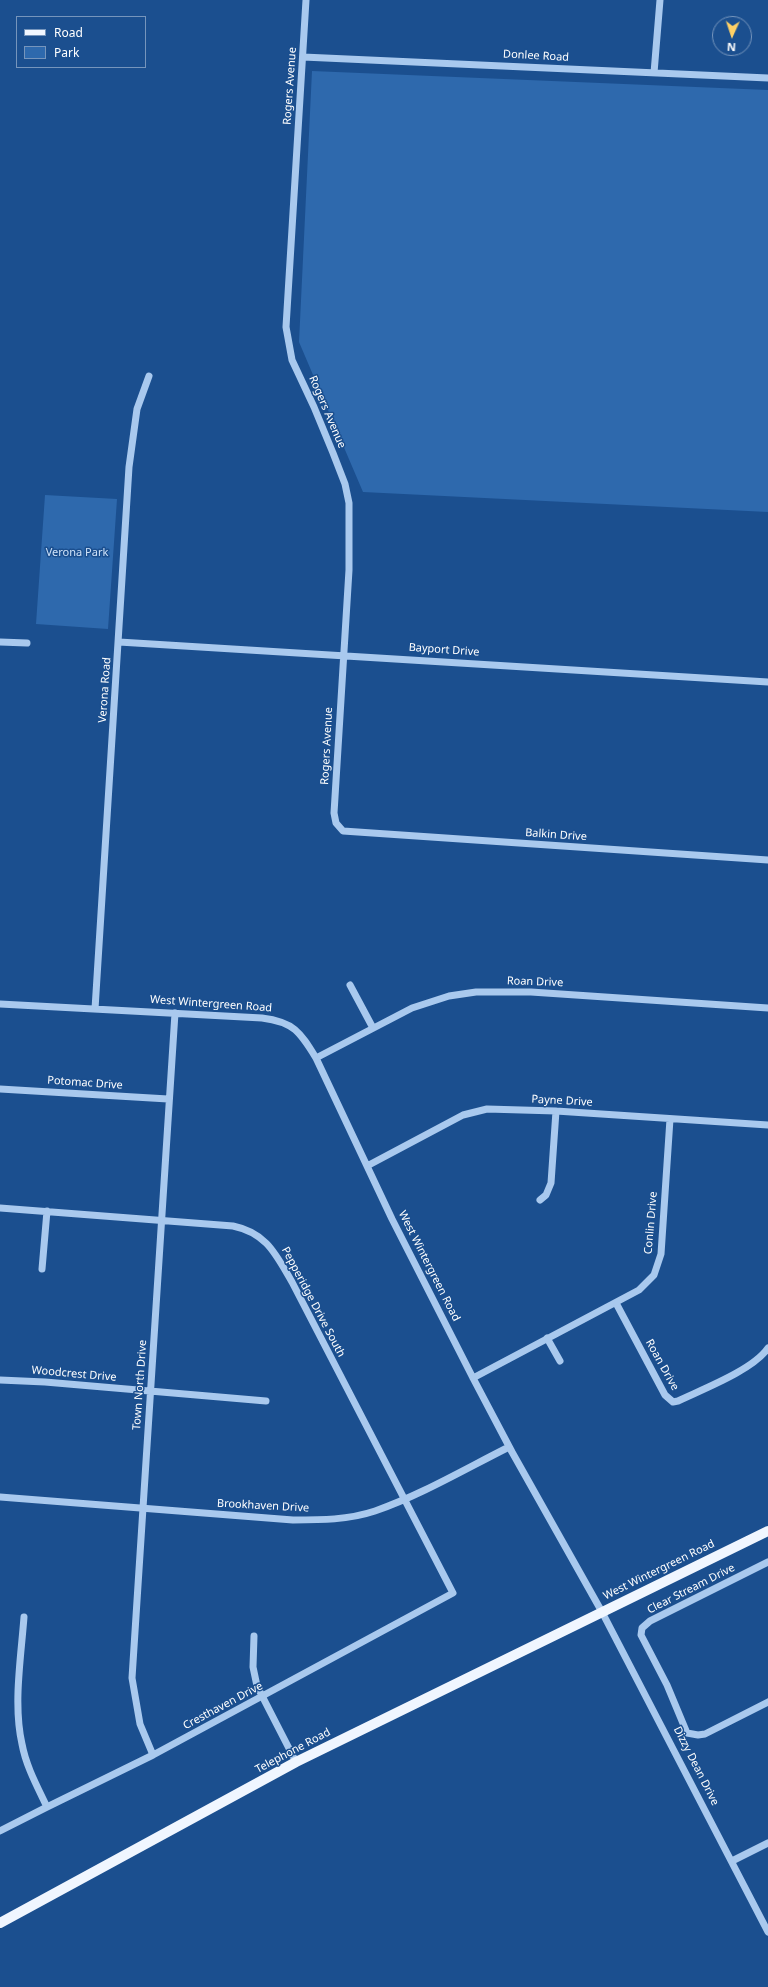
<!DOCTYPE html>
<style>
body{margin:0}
#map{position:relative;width:768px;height:1987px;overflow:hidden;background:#1b4f8f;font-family:"Noto Sans",sans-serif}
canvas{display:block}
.legend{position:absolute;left:16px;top:16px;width:130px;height:52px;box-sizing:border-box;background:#1b4f8f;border:1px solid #7695bc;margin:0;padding:5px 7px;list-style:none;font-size:12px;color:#fff}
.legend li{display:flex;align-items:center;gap:8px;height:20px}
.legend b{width:20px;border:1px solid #7695bc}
.north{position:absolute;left:712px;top:16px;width:40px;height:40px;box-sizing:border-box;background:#1b4f8f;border:1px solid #7695bc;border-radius:50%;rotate:183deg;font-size:11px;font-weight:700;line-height:16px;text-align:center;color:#fff}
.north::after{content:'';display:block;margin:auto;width:14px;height:18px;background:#ffd166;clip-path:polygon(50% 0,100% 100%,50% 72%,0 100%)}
</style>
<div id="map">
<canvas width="768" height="1987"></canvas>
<ul class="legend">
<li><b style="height:5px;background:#f0f6ff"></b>Road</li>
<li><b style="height:11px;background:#2e69ad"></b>Park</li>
</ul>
<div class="north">N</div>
</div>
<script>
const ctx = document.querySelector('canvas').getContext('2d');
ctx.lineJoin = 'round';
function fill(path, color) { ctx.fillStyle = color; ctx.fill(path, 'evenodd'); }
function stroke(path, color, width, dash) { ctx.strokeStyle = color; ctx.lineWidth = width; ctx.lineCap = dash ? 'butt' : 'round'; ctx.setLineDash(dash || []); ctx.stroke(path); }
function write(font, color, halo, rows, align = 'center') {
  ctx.font = font + ' "Noto Sans",sans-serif'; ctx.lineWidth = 3; ctx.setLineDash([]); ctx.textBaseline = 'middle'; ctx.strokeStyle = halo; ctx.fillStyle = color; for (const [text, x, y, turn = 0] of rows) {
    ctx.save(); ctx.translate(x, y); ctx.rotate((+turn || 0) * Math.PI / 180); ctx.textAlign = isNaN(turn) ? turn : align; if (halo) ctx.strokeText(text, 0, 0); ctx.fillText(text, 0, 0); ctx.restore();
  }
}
const green = new Path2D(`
 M312,71L768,90V512L363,492L299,342Z
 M45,495L117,499L108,629L36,624Z`);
const minor = new Path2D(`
 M306,0L286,327L292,360L314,407L333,453L345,484L349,503V570L334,813L336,823L343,831L768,860
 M303,57L768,78
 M654,73L660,0
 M0,642L27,643
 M119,642L768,682
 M350,985L373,1028
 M0,1004L262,1018C294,1022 300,1032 316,1058L392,1219L473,1378L512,1452L602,1612L768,1932
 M95,1009L129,467L137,409L149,376
 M316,1058L412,1008L449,996L476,992H531L768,1008
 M0,1089L168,1099
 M367,1166L463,1115L487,1109L556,1111L768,1125
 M540,1200L546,1195L551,1183L556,1111
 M0,1208L233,1226C267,1233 276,1255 292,1282L453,1593L153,1755L47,1807L0,1831
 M42,1269L47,1211
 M616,1303L665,1395L673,1402L678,1401C703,1389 753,1370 768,1348
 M547,1338L560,1361
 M473,1378L639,1290L654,1275L661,1254L670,1119
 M0,1380L45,1382L266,1401
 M0,1497L293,1520C321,1520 348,1520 375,1511C421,1495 465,1469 509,1447
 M768,1562L650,1621L642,1628L641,1635L667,1685L687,1733L698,1735L705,1734L768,1702
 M24,1617C21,1657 13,1705 22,1744C26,1766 37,1786 47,1807
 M254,1636L253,1667L257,1686L296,1762
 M153,1755L140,1724L132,1678L175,1013
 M732,1861L768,1843`);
const major = new Path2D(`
 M0,1923L296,1762L768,1531`);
const streetNames = [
 ["Donlee Road",536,56,3],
 ["Rogers Avenue",290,86,-86],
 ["Rogers Avenue",327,412,67],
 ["Bayport Drive",444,650,4],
 ["Verona Road",105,690,-86],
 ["Rogers Avenue",327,746,-87],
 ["Balkin Drive",556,835,4],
 ["Roan Drive",535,982,2],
 ["West Wintergreen Road",211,1004,4],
 ["Potomac Drive",85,1083,4],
 ["Payne Drive",562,1101,3],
 ["Conlin Drive",651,1223,-85],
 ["West Wintergreen Road",429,1266,63],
 ["Pepperidge Drive South",313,1302,62],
 ["Roan Drive",662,1365,61],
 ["Woodcrest Drive",74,1374,5],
 ["Town North Drive",140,1385,-86],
 ["Brookhaven Drive",263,1506,3],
 ["West Wintergreen Road",659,1570,-26],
 ["Clear Stream Drive",691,1589,-27],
 ["Cresthaven Drive",223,1706,-28],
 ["Telephone Road",293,1751,-28],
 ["Dizzy Dean Drive",696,1766,63]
];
const parkNames = [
 ["Verona Park",77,553]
];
fill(green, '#2e69ad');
stroke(minor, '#a9c9ee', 7);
stroke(major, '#f0f6ff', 10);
write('11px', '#fff', '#1b4f8f', streetNames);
write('11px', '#cfe3fa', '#1b4f8f', parkNames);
</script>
